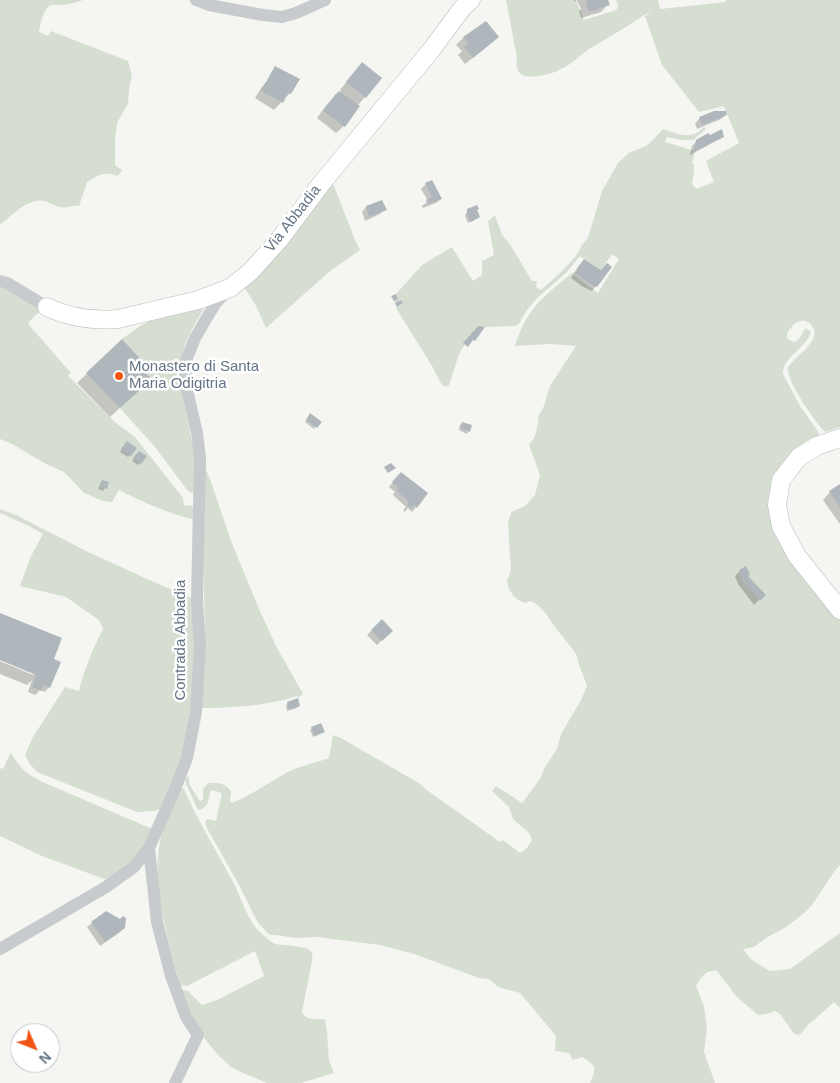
<!DOCTYPE html>
<style>
body{margin:0}
#map{position:relative;width:840px;height:1083px;overflow:hidden;background:#f5f6f1;font-family:Helvetica,sans-serif}
canvas{display:block}
.north{position:absolute;left:10px;top:1023px;width:50px;height:50px;box-sizing:border-box;background:#fff;border:1px solid #c0c7ce;border-radius:50%;rotate:134deg;font-size:14px;font-weight:700;line-height:20px;text-align:center;color:#627485}
.north::after{content:'';display:block;margin:auto;width:18px;height:22px;background:#f15516;clip-path:polygon(50% 0,100% 100%,50% 72%,0 100%)}
</style>
<div id="map">
<canvas width="840" height="1083"></canvas>
<div class="north">N</div>
</div>
<script>
const ctx = document.querySelector('canvas').getContext('2d');
ctx.lineJoin = 'round';
function fill(path, color) { ctx.fillStyle = color; ctx.fill(path, 'evenodd'); }
function stroke(path, color, width, dash) { ctx.strokeStyle = color; ctx.lineWidth = width; ctx.lineCap = dash ? 'butt' : 'round'; ctx.setLineDash(dash || []); ctx.stroke(path); }
function write(font, color, halo, rows, align = 'center') {
  ctx.font = font + ' Helvetica,sans-serif'; ctx.lineWidth = 5; ctx.setLineDash([]); ctx.textBaseline = 'middle'; ctx.strokeStyle = halo; ctx.fillStyle = color; for (const [text, x, y, turn = 0] of rows) {
    ctx.save(); ctx.translate(x, y); ctx.rotate((+turn || 0) * Math.PI / 180); ctx.textAlign = isNaN(turn) ? turn : align; if (halo) ctx.strokeText(text, 0, 0); ctx.fillText(text, 0, 0); ctx.restore();
  }
}
const green = new Path2D(`
 M0,0H83C77,2 71,4 64,5C60,6 56,4 52,5C44,6 40,25 39,32L48,36L51,31L128,61L132,75L129,90L128,104L117,123L115,140V165L122,170L118,176C104,171 99,175 87,182L79,206C72,205 66,209 59,207C54,206 49,202 44,201C29,197 11,216 0,225Z
 M506,0H576L584,20L616,10C619,7 618,4 616,0H658L660,9L725,2L726,0H840V427L825,432C815,422 786,381 788,367C795,357 809,349 814,337C817,328 807,317 798,322C794,323 790,329 787,333V338L793,342C801,341 801,332 806,328L811,332C806,349 782,357 783,374L800,406L817,430L819,435L808,440L799,448L791,457L781,516L840,613V865L834,872L812,905L802,915L786,927L766,938L754,947L743,949L752,960L770,971L790,969L840,933V1008L834,1002L807,1026L800,1035L794,1034L780,1014L775,1011L767,1014L758,1015L736,996L717,971C706,969 701,977 696,986L704,1006L707,1028L704,1052L715,1083H590C597,1068 596,1065 582,1057L573,1060L569,1053L555,1051L556,1036L520,993L498,987L489,979L479,978L414,954L380,945L317,937L295,938L276,935H270L258,923L239,885L208,830L205,823L207,819L216,821L222,793L211,790C208,800 209,807 199,810L197,808L186,784L185,779L189,776V784L200,801L203,800V789L208,783C219,783 225,782 231,792L230,801L232,803C252,795 269,782 288,772C300,766 315,763 329,758L333,735L341,738L422,785L424,788L500,842L503,840L520,853L527,848L532,840L529,833L513,819L509,807L492,791L496,786L522,803L540,779L545,767L557,749L561,734L581,700L587,686L577,659V656C571,645 562,637 555,627C547,616 543,606 530,601L526,603L522,602L514,597L509,589L507,581L511,571L508,523L511,513L513,511L525,506L535,495L540,475L529,445L535,436L538,423V417L544,406L550,386L576,346L551,344L515,346C526,309 544,296 572,273H575L574,275L598,293L619,259L612,254L601,270L580,256L566,273L537,298L527,310L518,325L514,326L485,327L478,326L464,343L465,344L459,354L449,385L447,387L442,385L432,366L396,308L403,303L401,300L395,303L394,301L398,299L396,294L422,265L452,247L473,281L482,275V261L494,255L488,221L495,215L502,235L510,244L532,281H537L536,287L541,290L559,274L576,256L582,245L588,238L602,191L618,163L630,152L646,146L651,142L663,129C679,134 690,141 704,127L706,128L705,130L693,140H682L667,137L665,142L695,151L692,164H694V173L692,184L696,189L714,182L706,161L739,143L724,106L699,112L662,65L645,16L652,12L646,14C629,25 612,36 594,46C582,53 572,65 559,70C555,73 549,73 544,75C529,78 514,79 517,58Z
 M331,179L356,242L360,250L329,272L266,328L255,304L244,287Z
 M2,287L38,307L40,311L29,322V325L71,373L68,376L116,423L135,437L183,498L184,505L189,506L190,505L194,508L196,521C189,518 184,517 177,515C159,509 136,499 119,490L112,502L103,501L84,493L64,472L46,464L12,444L0,439V288Z
 M201,306L203,310L192,329L185,344L176,379L180,384L194,452V492L192,493L188,491L155,447L120,408L151,379L145,373L149,368L122,339L140,326L155,318Z
 M205,468L210,479L231,541L259,609L276,646L303,694L298,698L297,696C266,706 233,708 201,708L205,637L203,547Z
 M0,509L16,515L88,552L156,583L196,600L197,641L187,741L162,808L154,811L137,812L37,772L29,763L25,755L33,737L65,687L79,691C84,669 93,649 103,629L99,620L66,597L20,586L31,556L43,534L29,526L0,513Z
 M11,753C23,771 25,773 45,783L150,828L153,830C142,850 128,871 107,880L42,856L0,836V768L3,769L7,760Z
 M181,787L184,789C198,821 216,850 232,880C240,894 246,916 256,928C261,933 267,939 273,943C282,947 309,944 312,953C313,954 312,960 312,961L302,1012C306,1021 316,1019 325,1019L327,1032L329,1060L334,1073L301,1083H267L243,1073L231,1067L218,1055L199,1032L195,1025L182,990L188,991L202,1005L217,1000L264,976L255,951L187,986L180,985C169,942 151,885 160,841C163,822 174,804 181,787Z`);
const shadow = new Path2D(`
 M574,0H607L608,4L601,12L581,18L579,11L581,9L577,0L575,1Z
 M486,23L490,44L465,64L458,55L462,51L456,45L463,38Z
 M355,71L365,97L357,106L344,126L336,133L317,118L327,104L341,91L340,90Z
 M266,82L290,93L274,110L255,98L261,88Z
 M726,115L721,119L697,129L695,123L700,118Z
 M723,137L710,144L707,146L690,155L692,146L697,141Z
 M432,182L441,199L436,203L423,208L422,206L428,201L421,189L426,184Z
 M381,201L385,209L380,214L365,221L362,212L366,207Z
 M468,210L479,217L468,223L465,216L466,213Z
 M584,260L596,286L592,291L583,287L571,278L579,265Z
 M122,341L142,373L140,389L110,417L77,383Z
 M308,417L316,427L314,429L305,422Z
 M462,423L470,425L468,432L467,434L459,430L460,425Z
 M125,445L130,455L128,457L120,452Z
 M137,454L140,463L138,465L132,461Z
 M396,478L416,507L412,512L408,508L405,512L403,510L406,507L394,496L393,494L395,492L389,487Z
 M102,481L107,483L103,491L98,489Z
 M839,486L840,487V524L823,500L830,492Z
 M740,571L764,595L754,605L738,584L735,576Z
 M0,615L52,659L49,687L45,692L40,690L35,695L28,692L32,680L27,685L0,674V661L33,675V672L0,659Z
 M382,621L391,631L377,645L367,635Z
 M288,703L299,706L297,708L287,711L286,705Z
 M312,728L323,732L313,737L310,730Z
 M92,923L124,928L119,933L100,946L87,927Z`);
const building = new Path2D(`
 M587,0H608L610,5L589,12L586,3L587,2Z
 M486,21L499,37L473,58L464,47L468,43L463,37Z
 M362,62L382,78L366,98L346,82Z
 M275,66L300,79L291,94L288,93L283,103L261,91Z
 M339,91L360,106L345,127L323,111L335,95Z
 M714,111H726L727,115L702,125L699,117Z
 M722,129L724,137L695,151L694,150L696,140L708,133L710,135Z
 M432,180L442,199L428,204L426,200L432,197L425,183Z
 M382,200L387,210L369,217L366,206Z
 M477,205L479,209L477,210L480,217L471,222L467,214V209Z
 M584,259L601,270L607,263L612,267L597,287L588,283L575,273Z
 M396,294L398,299L394,301L391,296Z
 M401,300L403,303L397,307L395,303Z
 M478,326L485,327L475,341L473,340L468,347L463,343Z
 M122,339L149,368L145,373L152,379L120,408L86,373Z
 M310,413L322,422L317,428L306,420Z
 M462,422L472,425L470,432L460,428Z
 M127,441L137,448L131,456L121,449Z
 M139,451L147,456L141,464L133,458Z
 M391,463L396,468L388,473L384,467Z
 M401,472L428,493L417,508L414,505L410,508L407,505L409,502L398,492L397,489L398,487L392,482Z
 M102,480L109,482L107,489L99,487Z
 M840,484V507L829,491Z
 M746,566L750,574L748,576L766,595L760,601L742,580L739,570Z
 M0,613L62,638L54,659L61,662L50,688L44,685L41,691L32,687L36,675L0,660Z
 M382,619L393,631L382,641L371,630Z
 M298,698L300,706L289,710L287,702Z
 M321,723L325,732L315,736L311,727Z
 M106,911L120,919L123,916L126,918L125,928L105,942L91,922Z`);
const street = new Path2D(`
 M196,0L209,5L263,15L282,17L296,13L325,0
 M0,281L7,283L47,307
 M149,848L157,922L171,976L186,1017L198,1035L175,1083
 M0,949L106,887L134,867L149,848L175,789L187,758L196,712L200,647L197,600L200,459L197,433L185,381L187,358L195,338L215,304L228,290`);
const secondary = new Path2D(`
 M47,307C70,318 94,321 118,319L198,300L230,288L250,272L279,240L321,184L432,49L463,7L471,0
 M840,438L817,446L799,457L781,480L777,505L781,526L797,556L840,610`);
const markers = [
 [119,376,5,"#f15516"]
];
const streetNames = [
 ["Via Abbadia",293,219,-52],
 ["Contrada Abbadia",181,640,-90]
];
const poiNames = [
 ["Monastero di Santa",129,367],
 ["Maria Odigitria",129,384]
];
fill(green, '#d6ded2');
fill(shadow, '#0003');
fill(building, '#afb7bc');
stroke(secondary, '#b7bcc1', 19);
stroke(street, '#c8cbce', 12);
stroke(secondary, '#fff', 18);
for (const [x, y, r, color] of markers) { const dot = new Path2D(); dot.arc(x, y, r, 0, 2 * Math.PI); ctx.fillStyle = color; ctx.fill(dot); stroke(dot, '#fff', 2); }
write('15px', '#627485', '#fff', streetNames);
write('15px', '#627485', '#fff', poiNames, 'left');
</script>
